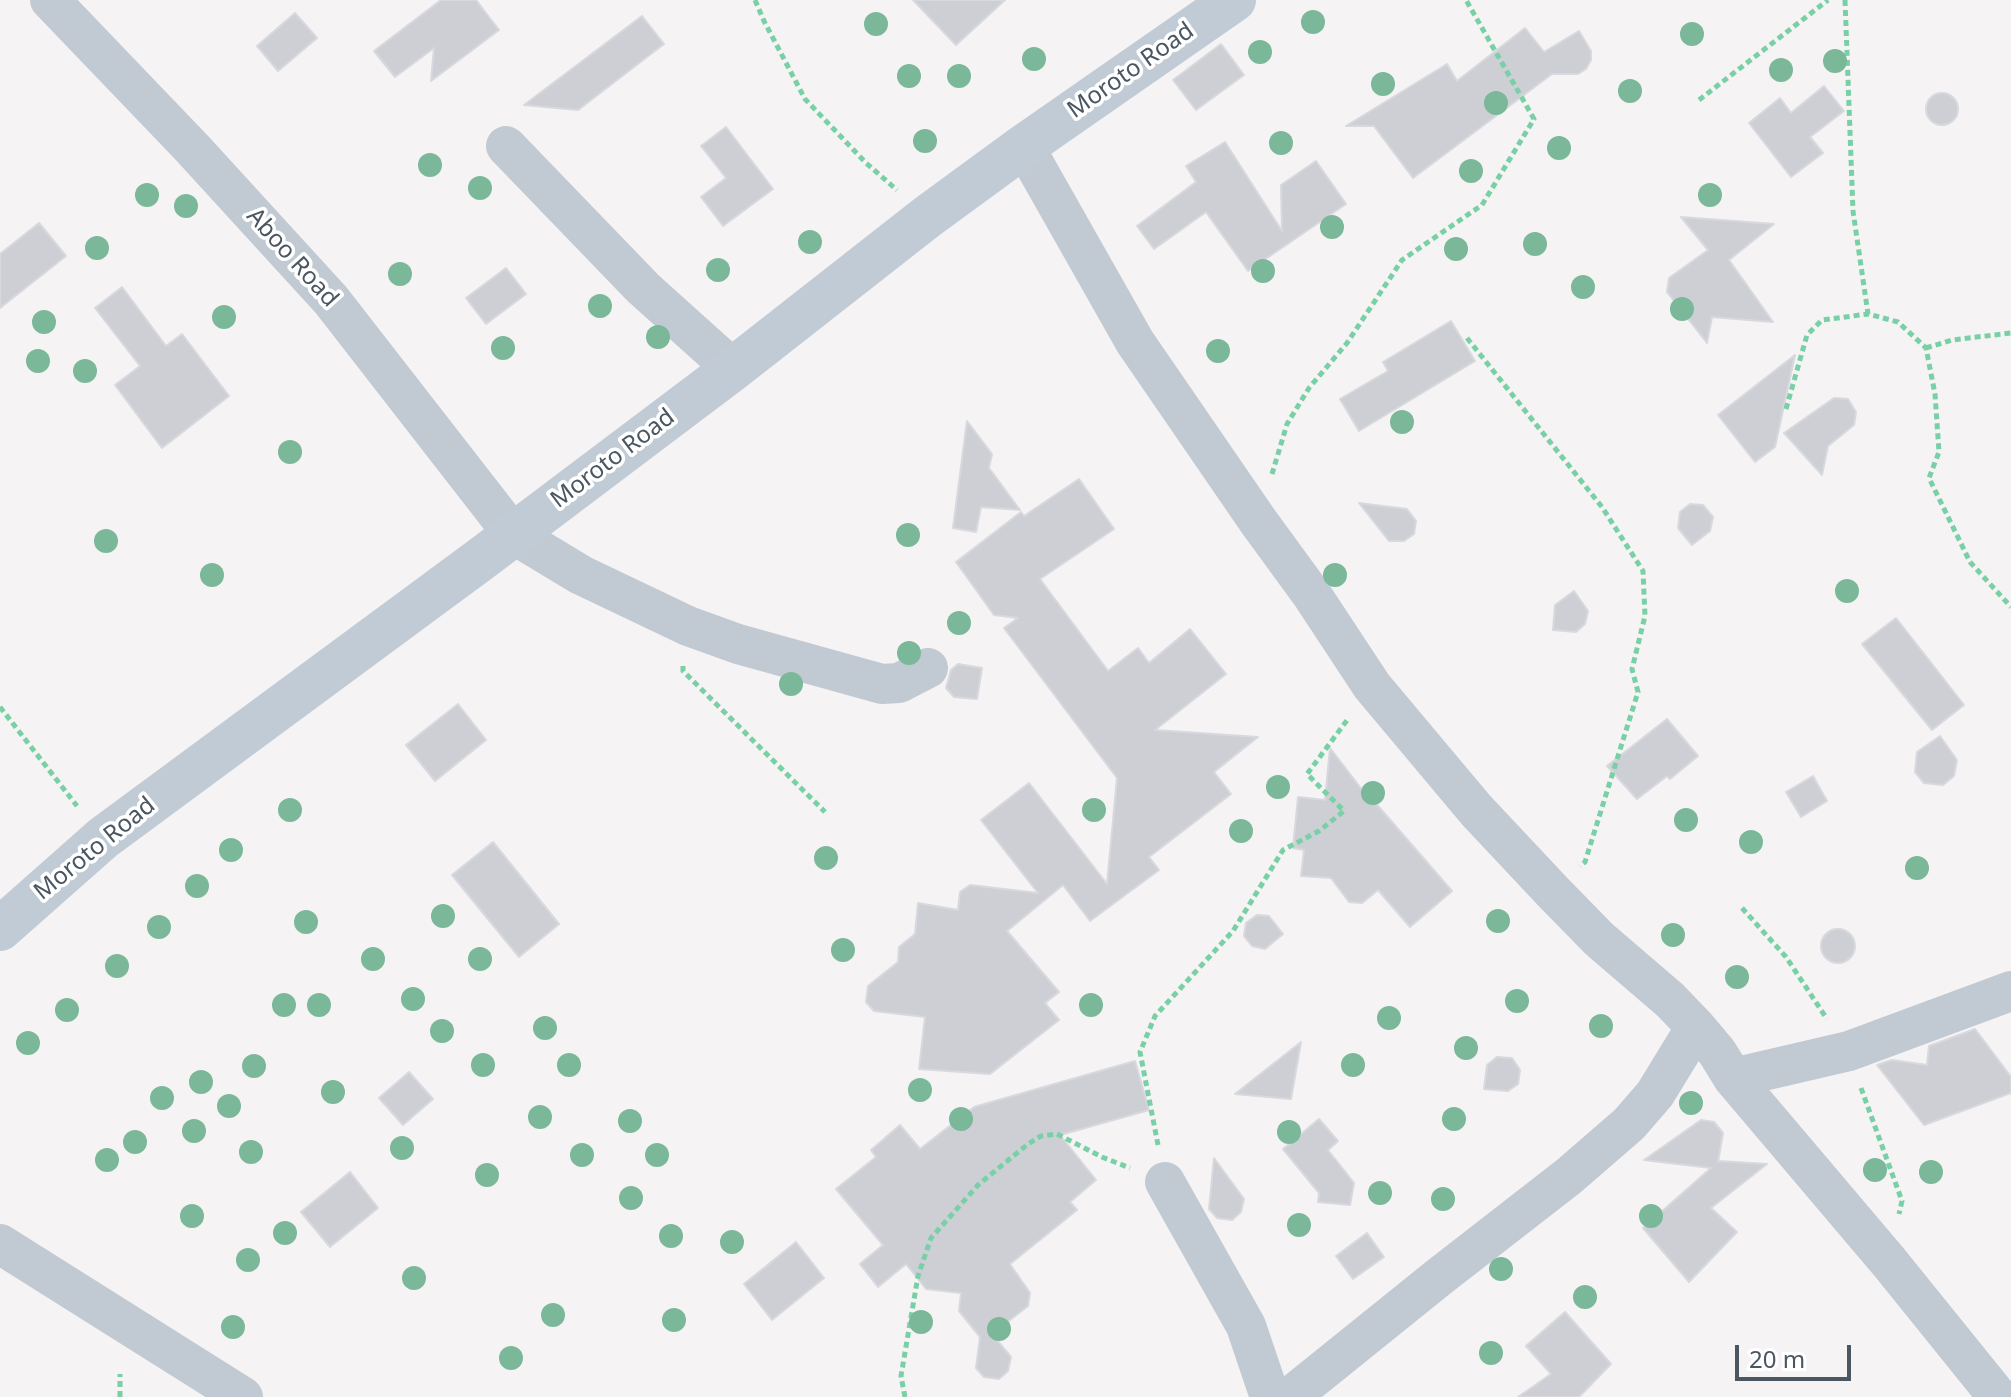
<!DOCTYPE html>
<style>
body{margin:0}
#map{position:relative;width:2011px;height:1397px;overflow:hidden;background:#f5f3f3;font-family:"Noto Sans",sans-serif}
canvas{display:block}
.scale{position:absolute;left:1735px;top:1345px;width:116px;height:36px;box-sizing:border-box;border:4px solid #4a5661;border-top:0;padding-left:10px;font-size:24px;line-height:28px;white-space:nowrap;color:#4a5661;-webkit-text-stroke:6px #fff;paint-order:stroke}
</style>
<div id="map">
<canvas width="2011" height="1397"></canvas>
<div class="scale">20 m</div>
</div>
<script>
const ctx = document.querySelector('canvas').getContext('2d');
ctx.lineJoin = 'round';
function fill(path, color) { ctx.fillStyle = color; ctx.fill(path, 'evenodd'); }
function stroke(path, color, width, dash) { ctx.strokeStyle = color; ctx.lineWidth = width; ctx.lineCap = dash ? 'butt' : 'round'; ctx.setLineDash(dash || []); ctx.stroke(path); }
function write(font, color, halo, rows, align = 'center') {
  ctx.font = font + ' "Noto Sans",sans-serif'; ctx.lineWidth = 7; ctx.setLineDash([]); ctx.textBaseline = 'middle'; ctx.strokeStyle = halo; ctx.fillStyle = color; for (const [text, x, y, turn = 0] of rows) {
    ctx.save(); ctx.translate(x, y); ctx.rotate((+turn || 0) * Math.PI / 180); ctx.textAlign = isNaN(turn) ? turn : align; if (halo) ctx.strokeText(text, 0, 0); ctx.fillText(text, 0, 0); ctx.restore();
  }
}
const building = new Path2D(`
 M441,0H476L499,30L431,81L434,48L395,77L374,51Z
 M913,0H1005L956,45Z
 M295,13L317,38L278,71L257,46Z
 M642,16L664,44L578,110L524,105Z
 M1525,28L1544,52L1579,31L1591,51V60L1586,69L1578,74H1552L1413,178L1374,126H1346L1447,64L1457,81Z
 M1221,44L1244,75L1196,110L1173,80Z
 M1824,86L1844,111L1810,137L1823,153L1791,177L1749,123L1780,98L1791,113Z
 M1926 109a16 16 0 1 1 32 0a16 16 0 1 1-32 0Z
 M726,127L773,189L723,226L701,197L726,178L701,146Z
 M1225,142L1282,231L1281,185L1316,161L1346,204L1248,271L1206,212L1154,249L1137,226L1196,182L1186,166Z
 M1681,217L1774,224L1729,260L1773,322L1712,317L1707,343L1667,292L1669,278L1708,250Z
 M39,223L66,256L0,308V254Z
 M506,268L526,294L486,324L466,298Z
 M122,287L166,346L182,334L229,396L162,448L115,385L140,366L95,308Z
 M1451,321L1475,361L1359,431L1340,399L1388,371L1383,362Z
 M1795,355L1775,447L1755,462L1718,415Z
 M1834,398L1848,399L1856,412L1854,425L1828,446L1822,475L1784,433Z
 M967,421L992,454L989,468L1020,510L981,507L976,532L953,528Z
 M1079,479L1114,529L1040,579L1108,671L1138,648L1149,663L1190,629L1226,674L1155,730L1258,737L1214,772L1231,794L1149,857L1159,870L1090,921L1063,885L1007,931L1059,992L1045,1003L1059,1020L990,1074L919,1069L925,1017L874,1011L866,1002L868,986L898,962L899,947L915,934L918,903L958,910L960,892L970,885L1038,893L981,820L1029,783L1107,884L1117,778L1004,628L1018,618L994,615L956,562L1021,512L1024,516Z
 M1359,503L1407,509L1416,521L1414,534L1404,541H1389Z
 M1690,504L1703,505L1713,517L1710,531L1692,545L1678,528L1680,512Z
 M1574,591L1588,611L1585,624L1576,632L1553,630L1555,605Z
 M1896,618L1964,705L1932,730L1862,644Z
 M958,664L982,668L977,699L954,697L946,688L951,670Z
 M458,704L486,740L435,781L406,745Z
 M1667,719L1698,756L1670,779L1667,776L1637,799L1607,766Z
 M1940,736L1957,760L1954,776L1943,785L1924,783L1915,772L1917,752Z
 M1330,748L1370,800L1372,799L1452,891L1410,927L1378,890L1362,903L1349,902L1331,878L1301,876L1304,850L1293,848L1298,797L1325,800Z
 M1813,776L1827,801L1801,817L1786,792Z
 M493,842L559,924L519,957L452,875Z
 M1257,915L1269,916L1283,934L1265,949L1252,946L1244,936L1246,923Z
 M1821 946a17 17 0 1 1 34 0a17 17 0 1 1-34 0Z
 M1975,1029L2011,1077V1093L1924,1125L1877,1065L1892,1060L1927,1065L1929,1046Z
 M1301,1042L1291,1099L1235,1094Z
 M1497,1057L1512,1058L1520,1070L1518,1084L1508,1091L1484,1089L1487,1065Z
 M1135,1061L1149,1110L1060,1135L1096,1180L1070,1202L1077,1210L1010,1264L1030,1293L1028,1306L992,1334L1011,1357L1008,1371L999,1379L984,1377L976,1368L980,1337L959,1311L961,1293L926,1289L906,1264L878,1287L860,1264L883,1245L836,1189L876,1157L871,1150L900,1125L920,1149L974,1107Z
 M409,1072L433,1099L403,1125L379,1098Z
 M1319,1119L1338,1141L1328,1150L1354,1183L1350,1205L1318,1202L1319,1193L1283,1149Z
 M1701,1120L1714,1122L1723,1133L1718,1162L1719,1161L1767,1164L1711,1208L1737,1232L1689,1282L1643,1228L1711,1168L1644,1160Z
 M1214,1158L1244,1199L1241,1212L1232,1220L1217,1218L1209,1209Z
 M350,1172L378,1208L330,1247L301,1212Z
 M1367,1233L1384,1257L1353,1279L1336,1256Z
 M796,1242L824,1278L772,1320L744,1284Z
 M1565,1312L1611,1364L1579,1397H1518L1551,1374L1526,1346Z`);
const path = new Path2D(`
 M755,0L764,21L805,99L866,163L897,190
 M1845,0L1853,211L1868,314
 M1699,100L1828,0
 M1467,338L1602,507L1643,571L1645,616L1632,669L1638,692L1585,862L1580,866
 M1926,348L1952,340L2011,333
 M1786,409L1807,335L1822,320L1868,314L1898,322L1926,348L1935,394L1939,452L1929,478L1970,562L2011,607
 M1272,474L1287,424L1309,388L1347,343L1402,260L1482,205L1534,119L1466,0
 M683,666V671L825,812
 M0,707L77,806
 M1742,908L1786,957L1827,1019
 M1861,1088L1902,1201L1899,1214
 M1158,1145L1140,1052L1155,1016L1233,931L1283,850L1319,831L1344,811L1307,774L1348,719
 M120,1397V1374
 M905,1397L901,1376L918,1276L931,1238L978,1185L1028,1144L1041,1136L1057,1134L1102,1157L1130,1168`);
const minor = new Path2D(`
 M50,0L192,148L331,300L513,534L581,575L688,626L738,644L882,684L899,683L928,668
 M506,146L643,288L733,369
 M1024,146L1135,342L1258,521L1312,595L1372,686L1476,810L1553,892L1599,939L1670,1000L1696,1027L1717,1052L1733,1078L1889,1262L1998,1397
 M1733,1078L1849,1051L2011,991
 M1165,1182L1246,1326L1270,1397
 M0,1244L243,1397
 M1290,1397L1439,1277L1569,1176L1629,1124L1655,1094L1696,1027`);
const secondary = new Path2D(`
 M0,929L103,838L481,559L733,369L927,217L1024,146L1234,0`);
const trees = [
 [1313,22],
 [876,24],
 [1692,34],
 [1260,52],
 [1034,59],
 [1835,61],
 [1781,70],
 [909,76],
 [959,76],
 [1383,84],
 [1630,91],
 [1496,103],
 [925,141],
 [1281,143],
 [1559,148],
 [430,165],
 [1471,171],
 [480,188],
 [147,195],
 [1710,195],
 [186,206],
 [1332,227],
 [810,242],
 [1535,244],
 [97,248],
 [1456,249],
 [718,270],
 [1263,271],
 [400,274],
 [1583,287],
 [600,306],
 [1682,309],
 [224,317],
 [44,322],
 [658,337],
 [503,348],
 [1218,351],
 [38,361],
 [85,371],
 [1402,422],
 [290,452],
 [908,535],
 [106,541],
 [212,575],
 [1335,575],
 [1847,591],
 [959,623],
 [909,653],
 [791,684],
 [1278,787],
 [1373,793],
 [290,810],
 [1094,810],
 [1686,820],
 [1241,831],
 [1751,842],
 [231,850],
 [826,858],
 [1917,868],
 [197,886],
 [443,916],
 [1498,921],
 [306,922],
 [159,927],
 [1673,935],
 [843,950],
 [373,959],
 [480,959],
 [117,966],
 [1737,977],
 [413,999],
 [1517,1001],
 [284,1005],
 [319,1005],
 [1091,1005],
 [67,1010],
 [1389,1018],
 [1601,1026],
 [545,1028],
 [442,1031],
 [28,1043],
 [1466,1048],
 [483,1065],
 [569,1065],
 [1353,1065],
 [254,1066],
 [201,1082],
 [920,1090],
 [333,1092],
 [162,1098],
 [1691,1103],
 [229,1106],
 [540,1117],
 [961,1119],
 [1454,1119],
 [630,1121],
 [194,1131],
 [1289,1132],
 [135,1142],
 [402,1148],
 [251,1152],
 [582,1155],
 [657,1155],
 [107,1160],
 [1875,1170],
 [1931,1172],
 [487,1175],
 [1380,1193],
 [631,1198],
 [1443,1199],
 [192,1216],
 [1651,1216],
 [1299,1225],
 [285,1233],
 [671,1236],
 [732,1242],
 [248,1260],
 [1501,1269],
 [414,1278],
 [1585,1297],
 [553,1315],
 [674,1320],
 [921,1322],
 [233,1327],
 [999,1329],
 [1491,1353],
 [511,1358]
];
const streetNames = [
 ["Moroto Road",1131,71,-35],
 ["Aboo Road",292,258,48],
 ["Moroto Road",613,459,-37],
 ["Moroto Road",95,849,-39]
];
fill(building, '#cdcfd5');
stroke(building, '#d7d9de', 2);
stroke(path, '#7ad0a6', 5, [6, 4]);
stroke(minor, '#c1cad2', 40);
stroke(secondary, '#c1cbd6', 44);
ctx.fillStyle = '#7bb799';
for (const [x, y] of trees) { ctx.beginPath(); ctx.arc(x, y, 12, 0, 2 * Math.PI); ctx.fill(); }
write('24px', '#4a5661', '#fff', streetNames);
</script>
